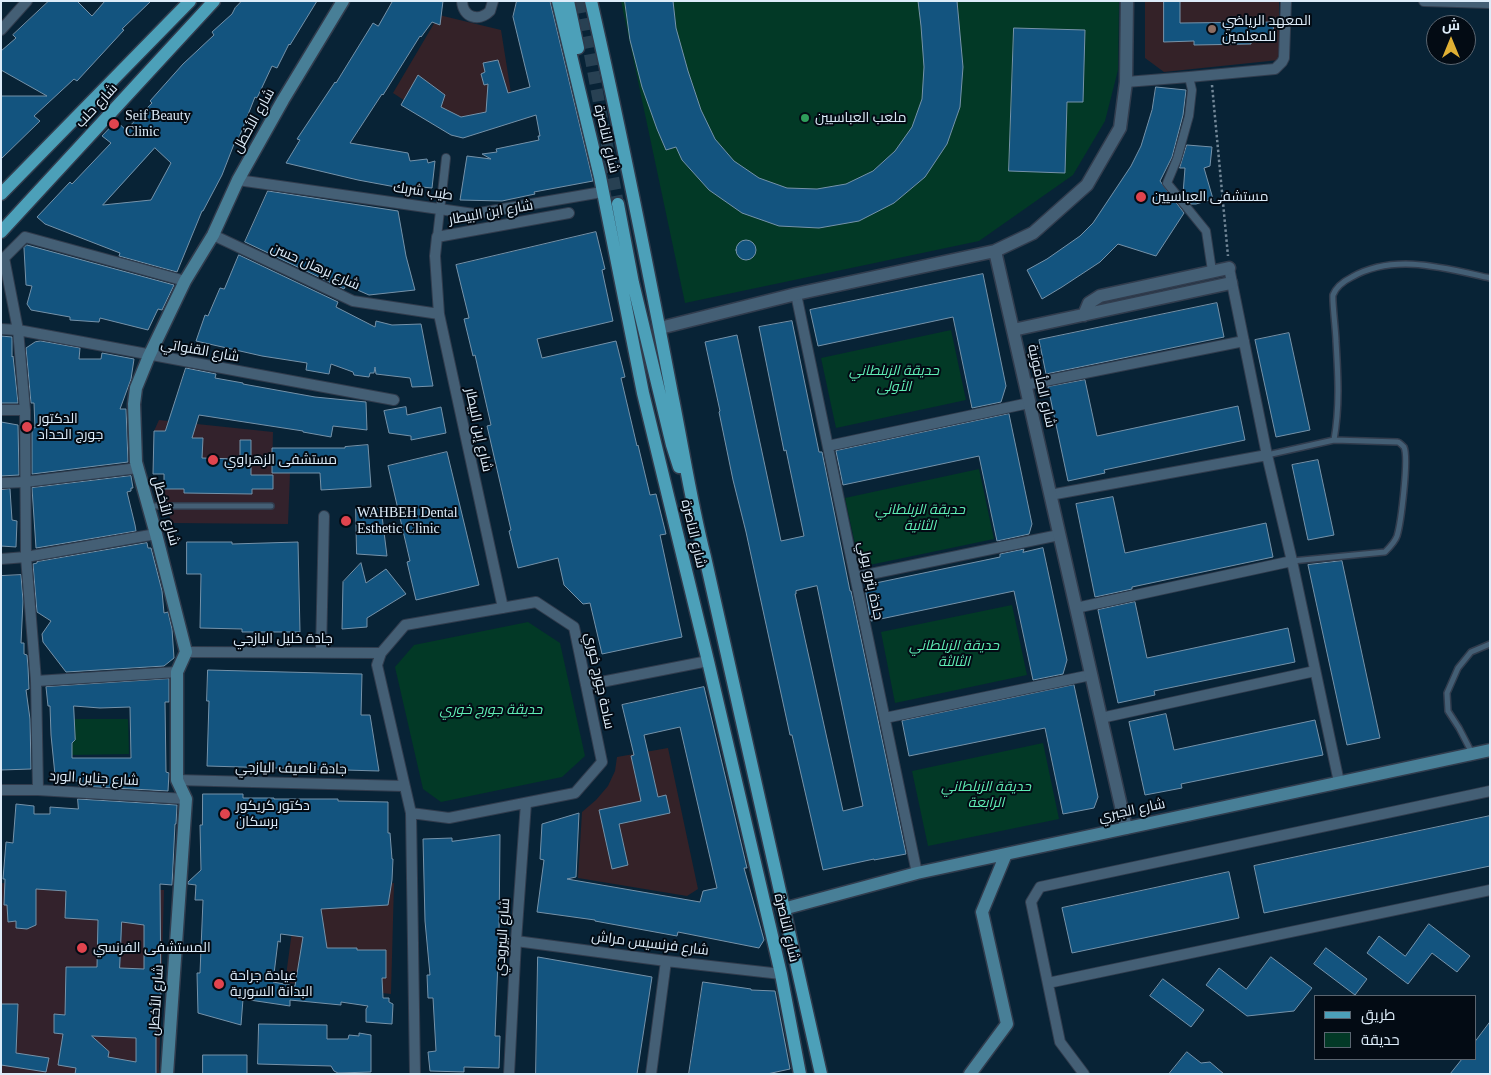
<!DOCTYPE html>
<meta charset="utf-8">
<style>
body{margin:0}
#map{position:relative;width:1491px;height:1075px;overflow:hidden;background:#082336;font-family:"Times New Roman",Cairo,serif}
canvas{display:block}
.frame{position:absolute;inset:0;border:2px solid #ddecf9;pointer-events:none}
.legend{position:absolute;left:1314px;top:995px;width:162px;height:65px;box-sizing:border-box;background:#030b14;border:1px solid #5a6570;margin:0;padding:6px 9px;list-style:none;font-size:15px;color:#ddecf9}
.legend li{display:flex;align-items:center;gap:10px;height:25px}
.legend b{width:25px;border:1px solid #5a6570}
.north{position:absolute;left:1426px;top:15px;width:50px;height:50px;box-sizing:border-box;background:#030b14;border:1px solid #5a6570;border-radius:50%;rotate:0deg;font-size:14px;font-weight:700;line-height:20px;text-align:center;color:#ddecf9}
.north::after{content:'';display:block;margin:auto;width:18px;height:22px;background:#e0b034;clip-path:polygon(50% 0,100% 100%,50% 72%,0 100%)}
</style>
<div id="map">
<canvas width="1491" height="1075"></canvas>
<div class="frame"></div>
<ul class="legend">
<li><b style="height:6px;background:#4ca0b9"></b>طريق</li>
<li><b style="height:14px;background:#023926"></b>حديقة</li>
</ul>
<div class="north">ش</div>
</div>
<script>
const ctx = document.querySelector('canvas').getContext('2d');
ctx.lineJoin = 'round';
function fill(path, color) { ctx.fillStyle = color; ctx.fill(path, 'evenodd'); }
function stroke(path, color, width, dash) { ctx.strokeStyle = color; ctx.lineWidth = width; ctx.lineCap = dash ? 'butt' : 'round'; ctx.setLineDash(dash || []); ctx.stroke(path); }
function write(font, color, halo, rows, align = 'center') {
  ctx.font = font + ' "Times New Roman",Cairo,serif'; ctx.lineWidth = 4; ctx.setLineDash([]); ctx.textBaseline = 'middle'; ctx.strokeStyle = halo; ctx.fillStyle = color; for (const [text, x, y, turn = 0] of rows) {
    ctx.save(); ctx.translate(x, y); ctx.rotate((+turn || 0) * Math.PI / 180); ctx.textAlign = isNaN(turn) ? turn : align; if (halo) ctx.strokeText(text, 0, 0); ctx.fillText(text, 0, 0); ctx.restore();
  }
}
const education = new Path2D(`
 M1145,1H1279V60L1164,72L1145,58Z
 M439,15L501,30L515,118L457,135L393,93Z
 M668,748L698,889L687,896L578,878L582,812L596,800L608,786L615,771L617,757Z
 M394,883L391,994L304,984L285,983L297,894L310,892Z`);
const medical = new Path2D(`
 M159,420L273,432L272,472L290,473L288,524L171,523L164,489V474H153L154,431Z
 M1,883L164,890L159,1074H1Z`);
const green = new Path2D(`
 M621,1H1119L1118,70L1105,121L1073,175L979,241L685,303Z
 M951,330L966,400L836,428L821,358Z
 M979,469L994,539L860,567L845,498Z
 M1012,605L1027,675L895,703L881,632Z
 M528,622L560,643L585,756L562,777L441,802L423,789L395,667L414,645Z
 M72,719H128L129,754L72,755Z
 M1043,743L1059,819L928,846L912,771Z`);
const building = new Path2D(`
 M49,1H77L92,16L105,1H151L122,29L124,30L77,81L74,79L34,116L40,121L1,159V96H47L1,70V51L16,38L13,35Z
 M242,1H317L290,45L289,44L277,68L272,66L257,98L255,97L238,140L236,139L222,175L203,211H202L177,272L119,256L120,253L45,224L37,217L70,182L72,184L111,143L102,136L116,121L126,130L152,103L150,101L183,64L214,35L212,32L232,14L235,8ZM155,148L171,163L151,200L103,205Z
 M393,1H443L440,25L432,22L421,37L420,36L383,95L382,94L350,143L408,153L410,161L427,159L428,163L435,161L432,188L402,185L401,188L358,180L286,163L300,140L297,139L335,82L336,83L373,23L378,26Z
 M517,1H550L593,181L534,192L535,194L502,201L460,200L467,156L491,159L482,154L497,152L496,149L539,140L538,136H540L536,115L463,138L451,135L401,105L418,75L445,95L441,107L461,117L486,112L488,84L484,85L481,74L485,72L483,63L498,60L508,93L530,87L513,17Z
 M625,1H673L676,28L688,71L701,110L715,139L734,161L759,178L787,188L817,189L846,184L873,171L895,151L912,127L922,99L924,67L921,26L918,1H957L963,67L960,107L947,144L925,177L894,203L859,221L819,228L779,226L742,213L709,190L682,160L676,147L666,150L657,129L642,87L630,40Z
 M1164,1H1180V23L1273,22L1274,41H1251V44L1194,45V41L1164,42Z
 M1014,28L1085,30L1083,102H1067L1065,173L1009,171Z
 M1156,87L1186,90L1183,115L1172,157L1160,181L1184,213L1156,256L1118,244L1100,262L1062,287L1042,299L1027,270L1047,259L1080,236L1093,223L1131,166L1141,146L1152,110Z
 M1187,145L1212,147L1210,166L1204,168L1213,199L1196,204H1191L1183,194L1185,168H1180Z
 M268,191L398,211L406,256L415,290L369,295L346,285L344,289L245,242Z
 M596,232L605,269L602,270L613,321L537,339L542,358L616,341L625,377L621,378L637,446L638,445L650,495L656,494L666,534L660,535L682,637L602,654L590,603L583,604L564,585L558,558L518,568L509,531L511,530L487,426L491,425L475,355L473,356L464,319L469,318L456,265Z
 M736 250a10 10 0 1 1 20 0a10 10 0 1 1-20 0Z
 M27,245L174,285L162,310L158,309L148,330L100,318L99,322L70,320V317L31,310L27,304L32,286L26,285L24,248Z
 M239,255L338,302L336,307L375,327L376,321L392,325L421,324L433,386L412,387L410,378L376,374L375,367L374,373H370L369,377L354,375L353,372L331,364L329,374L306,370L307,363L262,356L196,341L205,315L208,316L220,288L224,289Z
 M983,274L1006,386L1001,402L972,408L953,317L818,346L810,310Z
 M1217,303L1224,337L1046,374L1039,340Z
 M792,321L819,452H822L850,591H851L906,854L874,860V859L823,870L792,735H790L746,532L733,480L719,412L720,411L705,342L737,335L781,541L804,536L786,450L784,451L759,327ZM817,586L863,806L843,811L795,594H796V591Z
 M1289,333L1310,430L1276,437L1255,340Z
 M1,336L12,337V357L13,356L18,403H1Z
 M41,341L80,348L79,359H101L102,353L134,359L131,379L120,409H126L128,462L32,474V427L35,428L34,403H31L26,348L35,342Z
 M186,368L216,374L215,378L243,383V384L315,397L366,402L367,430L333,426L331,437L303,432V431L199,415L192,438H203L202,458L240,459V440H251V475H273V489H252V494L184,493V489H164V474H153L154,431H165Z
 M1085,380L1097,436L1238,406L1245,440L1104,470L1105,473L1068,481L1048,387Z
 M406,407L407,415L441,407L446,433L411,440V436L389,433L384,411Z
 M1009,414L1032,524L1029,534L997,541L979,456L843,485L836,451Z
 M1,422L18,425L19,475L1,476Z
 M368,445L371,487L321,490L320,473H272V448H345V447Z
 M447,452L479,585L416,600L407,562L410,561L388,466Z
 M1318,460L1334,535L1308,540L1292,465Z
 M131,476L133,488H131V491L127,492L135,525L136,531L36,548L32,488Z
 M10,489L12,520L17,521L16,547L1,546V490Z
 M1113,497L1125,553L1266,523L1273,557L1132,587V589L1095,597L1076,504Z
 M356,508H381L387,556L357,554Z
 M187,542H232V544L298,542L300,632H242V629L200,628L201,574H187Z
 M147,543L148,548H151L162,591L164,613L168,612L172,629L174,658L164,666L66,672L43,642L42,634L51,621L37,612L33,564L37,563V562Z
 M1043,548L1067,660L1063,674L1033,680L1014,591L871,621L865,588L871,587V584L1000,557V554L1024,549L1023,552Z
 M1342,561L1380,738L1347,745L1308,565Z
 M361,563L366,583L386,569L406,594L367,618V627L342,629L343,582Z
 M21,575L23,601L21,643H24V654L27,655L28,667L29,689L26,690L30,719L31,769L1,770V576Z
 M1135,602L1147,658L1288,628L1295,662L1154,691L1155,695L1118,703L1098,610Z
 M208,670L362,674L361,715H370L379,771L207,766L209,701H207Z
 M169,679V702H165L166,772L169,773L168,791L79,786L78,781H61L55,775L51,735L50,706H48L46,687ZM74,706L100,708L130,707L131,758H72V743L75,740Z
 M1074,685L1098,797L1094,808L1063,814L1045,728L909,756L902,721Z
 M704,687L747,868H744L764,940L759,948L678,932L677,936L595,921V920L537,912L544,860L540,859L542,824L579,813L576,877L567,879L700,902L703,891L717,888L680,727L644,735L658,797L666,795L670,813L619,824L628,865L612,869L599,810L641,801L631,756L634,755L622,705Z
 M1166,714L1174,750L1315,720L1323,755L1181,784L1182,788L1145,795L1129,722Z
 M203,794H243V798H274V799H338V801L388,802V833H390L392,859H393L392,880L388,905L321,909L327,948H357V950H386V978H382L383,998H389V1002L393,1004L392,1024L366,1022V1009L368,1006L341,1002V1005L290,1000V1006L243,999L241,1025L198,1013L197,973H200L203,900H195L196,885L188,884V882L201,870L200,825H202ZM281,934L303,937L295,986L273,982L278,941L280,942Z
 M78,799L177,805L176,824H175L172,885L160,884L161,1006H156V1074H75L76,1068L58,1065L63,1034L54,1033V1014L65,1015L66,967H97L98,920L65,918L66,891L36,889V925L27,929L16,928V921L8,922L7,905H4L5,879H3L6,842L13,843L16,804L34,806V814H50V807L78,809ZM122,922L144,925V969L120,968ZM92,1036L136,1038V1062L108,1057L109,1052Z
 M1490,816V866L1264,913L1254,866Z
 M500,835L499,936L495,1036H500L499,1068L464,1067V1072L430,1071L428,1052L436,1051L433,998H428L427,975H430L425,921L423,839L452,838V841Z
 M1229,872L1239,918L1072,953L1062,908Z
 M1429,924L1470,956L1457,972L1432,953L1408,984L1367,953L1379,936L1405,956Z
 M1326,948L1367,979L1355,995L1314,964Z
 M538,957L652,977L637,1074H536Z
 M1271,957L1312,988L1294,1011L1247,1016L1206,985L1219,968L1246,989Z
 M1163,979L1204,1010L1191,1027L1150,996Z
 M703,982L751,989V990L775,991L790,1069L767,1074H689Z
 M1,1004H18L16,1053L49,1058L46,1072L1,1065Z
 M1490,1022V1074H1450L1462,1059H1475V1042Z
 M259,1024L327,1025V1039H348L349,1035L359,1036V1033L371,1035V1072L338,1073L334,1071L331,1066L258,1064Z
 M1187,1052L1201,1063L1210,1062L1224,1074H1169Z
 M203,1055H247V1074H203Z`);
const primaryTunnel = new Path2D(`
 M580,1L618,204`);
const path = new Path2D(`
 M1212,85L1228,256`);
const service = new Path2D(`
 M1267,455L1334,440C1340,406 1338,375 1336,341C1336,333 1332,300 1333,295C1336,287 1344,281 1352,277C1395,253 1444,268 1490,278
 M149,506H271
 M1292,561L1385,552C1390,547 1395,542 1397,536C1401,523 1409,458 1404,447C1403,446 1399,442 1398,442L1334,440
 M1472,753L1459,728L1448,711L1447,693L1458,668L1471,652L1490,644`);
const pedestrian = new Path2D(`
 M1189,77L1192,90L1189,116L1177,159L1167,183L1206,231L1212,271
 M437,237L446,158`);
const minor = new Path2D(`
 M462,1C463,18 479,22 490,11L493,1
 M1424,1L1490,3
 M1,30L27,1
 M1126,82L1189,77L1275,69L1282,62L1284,58L1286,1
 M238,180L474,214L602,192
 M213,235L353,301L439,314
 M1229,268L1267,455L1292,561L1339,782
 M796,294L917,873
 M1,329L18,330L394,400
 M1025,385L1244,341
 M1,410H25
 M828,446L1029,403
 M1,483L25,482L138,468
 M1050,495L1267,455
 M1,559L26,557L156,534
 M856,577L1059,535
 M503,608L439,314L435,256L437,237L569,213
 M1076,608L1292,561
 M186,652L381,653
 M321,652L324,516
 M36,681L177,672
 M586,685L708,661
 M885,718L1091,675
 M1101,718L1315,671
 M177,780L404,786
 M1,790H38L186,799
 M38,790L36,681L26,557L25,410L18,330L4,258L25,237L185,281
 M411,813L449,818L575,793L602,762L574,627L536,602L405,625L381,653L377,665L411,813L415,1074
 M516,941L666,961L781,974
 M1048,983L1490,890
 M509,1074L516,941L526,803
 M651,1074L666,961
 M1084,1074L1060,1042L1031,902L1040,887L1490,791`);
const tertiary = new Path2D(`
 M995,251L1126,828
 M1084,315L1089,303L1100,296L1229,268
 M660,328L796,294L995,251L1033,233L1087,185L1120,128L1126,82L1127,1
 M1013,330L1231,283`);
const secondary = new Path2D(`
 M783,909L917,873L1490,750
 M167,1074L186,799L177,780V672L186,652L156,534L136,462L134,404L136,388L149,356L185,281L213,235L238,180L283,100L343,1
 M970,1074L1007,1024L982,912L1006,854`);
const primary = new Path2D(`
 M558,1L600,177L643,393L708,661L781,974L800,1074
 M568,1L578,48
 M591,1C621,131 647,263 672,394C683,448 691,503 705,557L821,1074
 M1,194L190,1
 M618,204L633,283L672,445L679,467
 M1,232L214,1`);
const markers = [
 [1212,29,5,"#8d6e63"],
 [805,118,5,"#2e9e5b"],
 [114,124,6,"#e0444e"],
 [1141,197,6,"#e0444e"],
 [27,427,6,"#e0444e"],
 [213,460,6,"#e0444e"],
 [346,521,6,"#e0444e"],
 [225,814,6,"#e0444e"],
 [82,948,6,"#e0444e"],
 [219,984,6,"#e0444e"]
];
const poiNames = [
 ["المعهد الرياضي",1222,21],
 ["للمعلمين",1222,37],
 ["Seif Beauty",125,116],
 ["Clinic",125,132],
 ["ملعب العباسيين",815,118],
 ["مستشفى العباسيين",1152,197],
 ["الدكتور",38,419],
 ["جورج الحداد",38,435],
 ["مستشفى الزهراوي",224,460],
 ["WAHBEH Dental",357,513],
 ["Esthetic Clinic",357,529],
 ["دكتور كريكور",236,806],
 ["برسكان",236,822],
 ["المستشفى الفرنسي",93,948],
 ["عيادة جراحة",230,976],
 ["البدانة السورية",230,992]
];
const streetNames = [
 ["شارع حلب",97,106,-47],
 ["شارع الأخطل",254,121,-61],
 ["شارع الناصرة",606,139,77],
 ["طيب شربك",423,192,8],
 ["شارع ابن البيطار",491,213,-10],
 ["شارع برهان حسن",315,267,24],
 ["شارع القنواتي",200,351,10],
 ["شارع المأمونية",1041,386,77],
 ["شارع إبن البيطار",478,430,78],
 ["شارع الأخطل",165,511,75],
 ["شارع الناصرة",693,534,77],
 ["جادة بترو بولي",870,581,78],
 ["جادة خليل اليازجي",283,639],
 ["ساحة جورج خوري",599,681,78],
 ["جادة ناصيف اليازجي",291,769,1],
 ["شارع جناين الورد",94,779,3],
 ["شارع الجبري",1132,811,-12],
 ["شارع الناصرة",786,928,77],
 ["شارع البيرودي",503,937,-86],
 ["شارع فرنسيس مراش",650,944,7],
 ["شارع الأخطل",157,1000,-86]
];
const parkNames = [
 ["حديقة الزبلطاني",894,371],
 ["الأولى",894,387],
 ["حديقة الزبلطاني",920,510],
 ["الثانية",920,526],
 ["حديقة الزبلطاني",954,646],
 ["الثالثة",954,662],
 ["حديقة جورج خوري",491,710],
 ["حديقة الزبلطاني",986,787],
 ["الرابعة",986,803]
];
fill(education, '#342228');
fill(medical, '#33222c');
fill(green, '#023926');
fill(building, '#13547f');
stroke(building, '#7592a9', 1);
stroke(primaryTunnel, '#284153', 12, [12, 6]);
stroke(service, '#313c4d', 8);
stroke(pedestrian, '#313c4d', 10);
stroke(minor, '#313c4d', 12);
stroke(tertiary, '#313c4d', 15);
stroke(secondary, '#313c4d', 15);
stroke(primary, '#313c4d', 15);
stroke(path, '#728797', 2.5, [2.5, 2.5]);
stroke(service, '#445f75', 5);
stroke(pedestrian, '#445f75', 8);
stroke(minor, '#445f75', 10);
stroke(tertiary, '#445f75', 12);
stroke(secondary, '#487f97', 12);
stroke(primary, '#4ca0b9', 12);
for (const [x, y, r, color] of markers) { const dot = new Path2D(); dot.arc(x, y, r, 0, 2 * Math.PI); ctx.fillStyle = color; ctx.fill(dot); stroke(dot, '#030b14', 2); }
write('14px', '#ddecf9', '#030b14', poiNames, 'left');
write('14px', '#ddecf9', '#030b14', streetNames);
write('italic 14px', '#5feeb5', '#030b14', parkNames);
</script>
